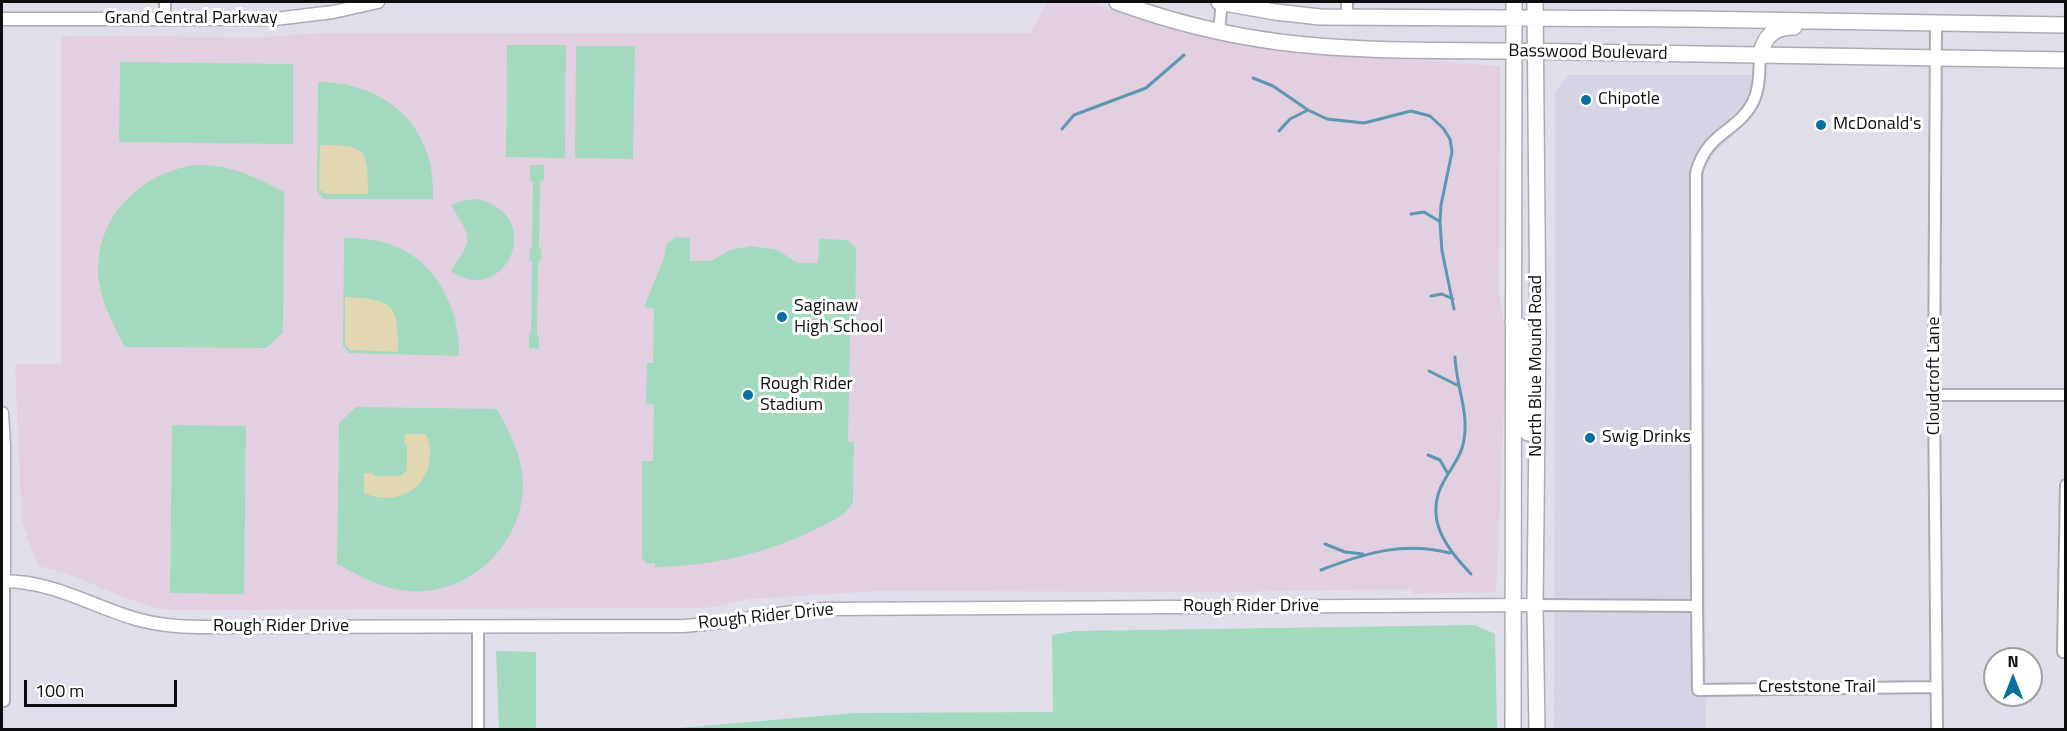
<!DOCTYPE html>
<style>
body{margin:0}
#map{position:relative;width:2067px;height:731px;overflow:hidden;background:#e0dfe9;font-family:"Titillium Web",sans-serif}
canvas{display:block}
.frame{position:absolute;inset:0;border:3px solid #0e0e11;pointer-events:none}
.north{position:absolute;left:1983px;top:647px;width:60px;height:60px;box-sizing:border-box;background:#fff;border:2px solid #9f9fa0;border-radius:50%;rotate:0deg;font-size:16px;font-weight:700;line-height:24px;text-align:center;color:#0e0e11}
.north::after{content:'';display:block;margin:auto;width:21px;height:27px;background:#07709c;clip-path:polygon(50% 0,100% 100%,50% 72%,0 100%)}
.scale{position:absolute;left:24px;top:680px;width:153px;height:27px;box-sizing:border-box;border:3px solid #0e0e11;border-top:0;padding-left:8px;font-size:18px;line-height:21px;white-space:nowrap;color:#0e0e11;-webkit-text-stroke:4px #fff;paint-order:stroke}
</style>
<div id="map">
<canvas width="2067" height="731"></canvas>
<div class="frame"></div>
<div class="north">N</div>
<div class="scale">100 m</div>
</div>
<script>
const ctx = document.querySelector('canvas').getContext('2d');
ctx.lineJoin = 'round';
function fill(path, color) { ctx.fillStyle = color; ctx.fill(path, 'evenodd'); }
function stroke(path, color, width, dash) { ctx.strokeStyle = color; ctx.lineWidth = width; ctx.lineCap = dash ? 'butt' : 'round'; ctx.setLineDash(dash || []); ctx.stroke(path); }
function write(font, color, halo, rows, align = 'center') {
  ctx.font = font + ' "Titillium Web",sans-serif'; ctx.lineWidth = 6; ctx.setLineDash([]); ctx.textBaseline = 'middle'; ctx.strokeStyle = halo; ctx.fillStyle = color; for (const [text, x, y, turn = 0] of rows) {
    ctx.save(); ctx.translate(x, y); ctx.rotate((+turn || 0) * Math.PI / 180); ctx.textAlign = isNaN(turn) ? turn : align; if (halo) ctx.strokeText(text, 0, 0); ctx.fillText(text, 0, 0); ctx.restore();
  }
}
const built = new Path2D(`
 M1568,75H1765V90L1760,105L1748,122L1716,151L1704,171L1706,729L1554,730L1555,92Z`);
const education = new Path2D(`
 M1047,2H1092L1120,13L1186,33L1274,50L1500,66L1499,292L1507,341L1496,592L1411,594V589L1229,592L880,591L749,599L714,607L699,608L174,610L157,608L128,599L65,573L38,566L22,522L15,364H61V36L265,37L317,33H1030Z`);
const green = new Path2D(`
 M507,45H566L565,158L506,157Z
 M576,46H635L633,159L575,158Z
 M120,62L293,64V144L119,142Z
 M318,82C387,82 437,128 433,199H324L317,191Z
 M195,165C231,164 253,176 284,192L283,332L266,348L125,347C115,327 102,305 99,282C91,222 138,173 195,165Z
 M530,165H544V180L540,181L539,248L542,249L541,261H538L537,335L539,336V349L529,348V335L531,334L532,261H529L530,248H532L533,181H530Z
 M477,199C549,216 504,309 451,271C474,237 472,240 451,205L465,200Z
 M675,237L690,238V261H711L730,250L751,246L778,250L797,263H818L819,239L847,240L856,248L855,329H850V332L848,442H854L853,502C846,516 830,522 816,529C765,554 712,566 655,567V563L647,564L642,558V464L643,461H653L654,404H646L647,363H653L654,308L644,307L664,258L666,245Z
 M344,238C359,238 375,239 390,244C437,261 460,309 459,356L349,353L343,346Z
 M356,407L497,409C507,429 519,449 522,472C531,536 473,597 409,591C382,589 360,576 337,564L339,423Z
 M172,425L246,426L244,594L170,593Z
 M1475,625L1495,634L1497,729H540H667L856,713L1053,712L1052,635L1074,631Z
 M496,651L536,652V729H499Z`);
const sand = new Path2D(`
 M320,145C367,145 368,149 368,194H325L319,189Z
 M345,297C393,299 399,304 398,352L351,350L345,345Z
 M405,434H426C443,476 405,511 364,493V473H372L375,476H400L407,470V445L404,443Z`);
const stream = new Path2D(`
 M1253,78L1273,86L1308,110L1327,119L1364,123L1411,111L1430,116L1443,128L1450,139L1452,152L1441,205L1440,223L1442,251L1454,309
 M1062,129L1074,115L1146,88L1184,55
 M1279,131L1290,119L1308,110
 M1411,214L1424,212L1439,221
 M1431,296L1442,294L1453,299
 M1455,357C1456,385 1469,412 1464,440C1462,455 1451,468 1444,481C1423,518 1446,548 1471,574
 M1429,371L1457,385
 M1428,455L1440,460L1448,474
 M1325,544L1345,552L1363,554
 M1321,570C1365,553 1404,541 1450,553`);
const minor = new Path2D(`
 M1347,2V18
 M165,19V2
 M1936,23L1934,395L1937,730
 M1219,30L1222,2
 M1934,395H2066
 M2066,485L2063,652H2066
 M2,581H4V701H2
 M1535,605L1697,606L1696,173C1707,131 1737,133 1753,102C1760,88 1759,72 1760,56
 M1697,606L1698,690L1936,687
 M478,730V626`);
const tertiary = new Path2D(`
 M2,19H275L333,12L378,2
 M2,413L4,445V581C55,582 89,605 136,619C157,625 178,627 200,627L683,626C731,623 777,612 824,609L1535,605`);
const secondary = new Path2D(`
 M1117,2C1169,21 1225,35 1279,42C1357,52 1436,50 1514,51C1698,55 1882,58 2066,60
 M1219,2L1275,12L1320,17L1689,19L2066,25
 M1535,2L1538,333L1535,605L1537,730
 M1760,56C1764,37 1773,27 1794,27
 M1513,322L1520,326L1526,336L1528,433
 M1513,730L1514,2`);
const markers = [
 [1586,100,6,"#07709c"],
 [1821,125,6,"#07709c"],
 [782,317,6,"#07709c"],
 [748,395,6,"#07709c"],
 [1590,438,6,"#07709c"]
];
const streetNames = [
 ["Grand Central Parkway",191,19],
 ["Basswood Boulevard",1588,53,1],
 ["North Blue Mound Road",1537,366,-90],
 ["Cloudcroft Lane",1935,376,-90],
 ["Rough Rider Drive",1251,607],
 ["Rough Rider Drive",766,617,-6],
 ["Rough Rider Drive",281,627],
 ["Creststone Trail",1817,688]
];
const poiNames = [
 ["Chipotle",1598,100],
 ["McDonald's",1833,125],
 ["Saginaw",794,307],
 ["High School",794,328],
 ["Rough Rider",760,385],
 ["Stadium",760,406],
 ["Swig Drinks",1602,438]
];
fill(built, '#d5d4e5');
fill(education, '#e2d0e1');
fill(green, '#a4dabf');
fill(sand, '#e1d7b2');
stroke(stream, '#5d97b1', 3);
stroke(minor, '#acabb4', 14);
stroke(tertiary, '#acabb4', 15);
stroke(secondary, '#acabb4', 18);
stroke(minor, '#fff', 10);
stroke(tertiary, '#fff', 12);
stroke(secondary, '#fff', 15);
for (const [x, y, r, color] of markers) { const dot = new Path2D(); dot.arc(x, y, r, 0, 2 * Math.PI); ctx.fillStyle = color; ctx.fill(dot); stroke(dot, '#fff', 2); }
write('18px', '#0e0e11', '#fff', streetNames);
write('18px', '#0e0e11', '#fff', poiNames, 'left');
</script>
